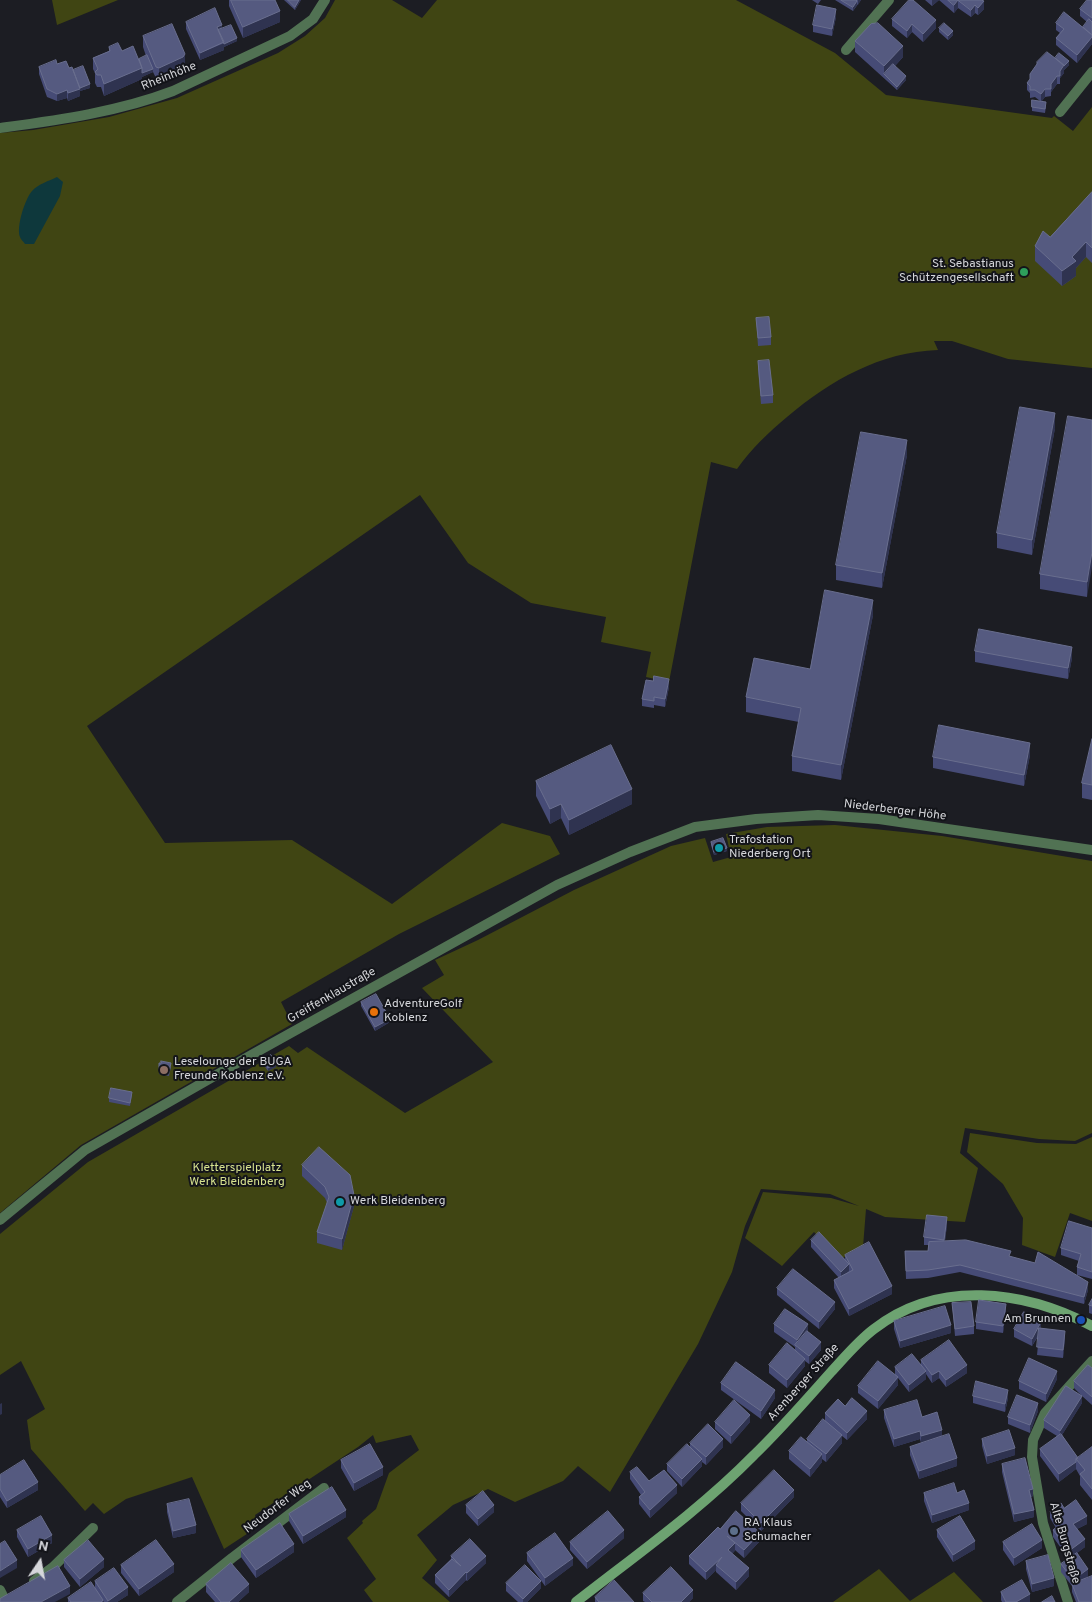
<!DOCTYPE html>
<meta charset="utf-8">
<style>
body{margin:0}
#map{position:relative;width:1092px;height:1602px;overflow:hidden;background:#1c1d23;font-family:Overpass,sans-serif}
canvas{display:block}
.north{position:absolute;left:15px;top:1537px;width:50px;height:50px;-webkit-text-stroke:4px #131419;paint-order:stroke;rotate:12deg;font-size:14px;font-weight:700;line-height:20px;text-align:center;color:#d5d6da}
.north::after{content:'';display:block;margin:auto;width:18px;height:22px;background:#d5d6da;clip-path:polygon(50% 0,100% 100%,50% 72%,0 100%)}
</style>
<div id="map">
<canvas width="1092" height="1602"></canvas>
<div class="north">N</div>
</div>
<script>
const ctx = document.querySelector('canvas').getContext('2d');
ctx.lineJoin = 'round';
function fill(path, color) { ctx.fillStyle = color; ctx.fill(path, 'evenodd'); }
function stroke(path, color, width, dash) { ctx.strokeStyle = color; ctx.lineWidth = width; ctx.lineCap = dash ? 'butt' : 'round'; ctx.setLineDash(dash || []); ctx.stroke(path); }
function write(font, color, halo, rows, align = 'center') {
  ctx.font = font + ' Overpass,sans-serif'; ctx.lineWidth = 4; ctx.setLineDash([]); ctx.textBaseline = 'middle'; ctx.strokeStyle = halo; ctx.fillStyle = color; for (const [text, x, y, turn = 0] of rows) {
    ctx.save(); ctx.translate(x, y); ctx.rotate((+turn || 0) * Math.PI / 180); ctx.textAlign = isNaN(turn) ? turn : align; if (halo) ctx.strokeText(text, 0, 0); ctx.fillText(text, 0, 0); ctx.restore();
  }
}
const green = new Path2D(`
 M52,0H118L57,25Z
 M335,0H392L422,18L437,0H736L835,53L886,95L1052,118L1054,116L1073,131L1092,107V368L1008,359L952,341H934L938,350C880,352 831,380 787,417C768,433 751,449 737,469L711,462L669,682L646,677L651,652L601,642L606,617L531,603L468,563L420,495L87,726L165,843L292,840L392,904L502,823L550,836L560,854L399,934L281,1002L292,1024L81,1145L0,1213V133L33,130L109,117L177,98L278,53L305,36L325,18Z
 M835,825L942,836L1092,861V1133L1075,1141L1039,1139L965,1128L960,1153L978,1168L965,1222L885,1217L866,1209L863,1247L841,1259L814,1232L782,1266L745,1238L763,1192L831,1198L859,1206L830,1194L761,1189L745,1226L732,1272L698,1344L610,1492L578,1466L563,1481L515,1502L488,1489L453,1505L417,1535L437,1560L422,1578L450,1602H373L364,1590L376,1579L347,1538L363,1523L362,1521L376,1509L389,1473L419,1450L411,1435L376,1443L373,1435L358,1447L255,1515L259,1526L224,1549L192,1477L126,1499L104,1514L93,1503L85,1511L31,1449L27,1420L45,1409L21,1361L0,1375V1234L88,1162L289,1046L298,1053L307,1047L405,1113L493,1062L422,988L444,975L435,960L478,940L574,890L671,846L705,838L713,862L731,857L726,834L767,827Z
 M970,1133L1037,1143L1076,1144L1092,1137V1221L1070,1213L1055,1257L1022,1245L1023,1218L1003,1184L967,1152Z
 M879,1569L910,1601L954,1572L983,1602H833Z`);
const water = new Path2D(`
 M57,177L63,182L60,196L34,244H25C23,241 21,240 20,237C16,227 25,199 32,191C38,184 49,181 57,177Z`);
const street = new Path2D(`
 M846,50L889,0
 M1060,112L1092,72
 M0,128C58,120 118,112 173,91L290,36L313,19L325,0
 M0,1220L85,1150L253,1054L557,885L630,852L695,827L756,819L818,815L879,819L1092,850
 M34,1581L53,1567L93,1528
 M0,1590L4,1598
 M177,1602L232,1558L324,1488
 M1068,1602L1043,1523L1032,1457L1033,1440L1045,1413L1092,1361`);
const secondary = new Path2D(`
 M576,1602C636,1555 700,1510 754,1455C781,1429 806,1400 831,1372C845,1357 858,1341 874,1329C938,1279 1024,1290 1092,1326`);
const wall = new Path2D(`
 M229,0H275L280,22L243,38L229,6Z
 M284,0H301L295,10Z
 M812,0H821L818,4Z
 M835,0H861L853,11Z
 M925,0H939L932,6Z
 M939,0H981L984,9L978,15L975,13L971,17L958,8L954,13Z
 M1092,0V44L1077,63L1056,45V38L1060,33L1056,30V23L1083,27L1087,22L1080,16V9Z
 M836,17L832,36L813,32V25Z
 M892,19L936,28L923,42L912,32L907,38L892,26Z
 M186,22L222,29L237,41L224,47V50L200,60L186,29Z
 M939,28L953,35L948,40L939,32Z
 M143,36L185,65L183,68L159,79L156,78L153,72L142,77V79L104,96L101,87H97L95,83V73L93,69V58L109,51V47L122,51L139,59L146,56L143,47Z
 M855,41L903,57L895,66L906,80L897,90L855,52Z
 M1055,58L1069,65L1064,70V73L1060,78V84H1057L1051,92V96L1045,97L1041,102L1046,106L1045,113L1032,111V107L1040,101L1035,97L1030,98V93L1027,90V83Z
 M57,64L69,68L73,70L90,88L80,91V96L68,101L67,98L57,101L47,97L39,74V67Z
 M1092,192V263L1086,257L1076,268V276L1062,286L1035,261V246L1050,237Z
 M756,318L771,337V345L758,346Z
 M758,361L773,395V403L761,404L758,369Z
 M1092,420L1087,597L1040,589V574Z
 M1055,428L1032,555L997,548V533Z
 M907,455L882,588L836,580V565Z
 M873,615L841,780L792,771V756L799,722L746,712V697L810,669Z
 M975,651L1072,658L1068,679L975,662Z
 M669,687L665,707L654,705V708L642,706V699Z
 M1092,739V800L1082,798V783Z
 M1030,755L1024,786L933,768V757Z
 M536,781L632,804L569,835L561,818L550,824L536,796Z
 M711,842L727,851L714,855L711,845Z
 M361,1002L390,1022L375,1031L361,1006Z
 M263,1060L276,1067L268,1071L263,1064Z
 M159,1063L171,1067L169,1076L159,1074Z
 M132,1095L130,1106L109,1102V1098Z
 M302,1165L354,1206L342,1250L317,1243V1232L327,1203L325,1198L302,1176Z
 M947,1225L945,1241L1011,1257L1088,1290L1084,1304L960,1272L928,1278L906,1279L905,1251H928V1245H924V1237Z
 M1092,1228V1279L1077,1275V1267L1079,1261L1061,1255V1248Z
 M811,1240L845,1259V1255L892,1294L849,1316L834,1288V1280L839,1278L811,1247Z
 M777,1288L835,1309L819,1329L777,1295Z
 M1092,1299V1314L1089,1313V1305Z
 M952,1303L974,1326V1334L955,1336Z
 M1006,1311L1003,1333L976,1329V1322Z
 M894,1321L951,1333L900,1348L894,1329Z
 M774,1324L808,1332L821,1350L809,1364L805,1361V1366L787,1388L769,1373V1365L795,1350V1347L774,1332Z
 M1041,1328L1065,1338L1063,1358L1037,1355L1039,1335L1032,1346L1014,1337V1329Z
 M921,1360L967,1373L946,1387L939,1378L932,1383L926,1374V1379L909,1392L898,1378V1385L878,1409L858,1393V1386L895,1375V1367L921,1365Z
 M1092,1368V1405L1082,1396V1403L1062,1435L1078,1458L1092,1447V1500L1080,1485V1476L1076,1469L1059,1482L1040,1456V1449L1057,1436L1044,1428V1420L1081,1395L1074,1388V1381Z
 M1057,1379L1046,1402L1019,1389V1381Z
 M721,1383L775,1398L761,1419L721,1390Z
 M973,1396L1008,1398L1005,1412L973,1403Z
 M845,1406L867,1419L847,1440L842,1436V1443L826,1462L822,1459V1462L810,1477L789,1459V1451L807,1441V1439L825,1421V1413Z
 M884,1410L922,1417L942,1436L957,1466L919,1479L910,1455V1447L921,1443L920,1439L894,1447L884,1418Z
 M1038,1411L1030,1433L1008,1424V1417Z
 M715,1422H750L731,1444L715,1429Z
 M982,1439L1015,1455L987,1464L982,1446Z
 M690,1443L723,1447L706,1465L702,1462V1466L682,1487L667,1471V1464L690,1447Z
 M341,1460L383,1475L354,1491L341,1468Z
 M1002,1464L1033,1496L1031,1497L1034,1517L1014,1522L1002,1472Z
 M630,1472L649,1481L677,1493L650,1518L639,1504V1497L641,1495L630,1479Z
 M0,1475L38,1490L7,1508L0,1497Z
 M924,1493H957L969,1510L932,1523L924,1501Z
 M794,1497L761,1531L741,1511V1503Z
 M167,1504L196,1533L173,1538L167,1512Z
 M466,1505L494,1512L478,1526L466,1513Z
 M1064,1508L1087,1524L1077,1529L1085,1547L1069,1559L1053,1537V1530L1056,1528L1050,1518V1511Z
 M289,1514L346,1517L303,1544L289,1521Z
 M720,1529L760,1541L744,1558L735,1550L732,1554L749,1576L736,1590L716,1572V1570L706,1580L689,1564V1556Z
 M17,1530L52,1543L28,1557L17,1537Z
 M937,1530L975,1549L953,1562L937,1537Z
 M624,1538L587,1569L570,1550V1542Z
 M1003,1542L1042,1548L1014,1566L1003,1550Z
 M241,1550L294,1552L256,1578L241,1557Z
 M527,1553L573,1565L545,1586L527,1561Z
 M451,1556L486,1563L467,1581L466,1580L449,1597L435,1583V1575L451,1559Z
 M64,1560L104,1567L80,1587L64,1567Z
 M1026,1561L1054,1586L1032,1592L1026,1569Z
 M1061,1564L1088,1576L1086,1578L1092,1602H1076L1072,1592V1586L1061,1572Z
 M121,1565L174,1572L139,1596L121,1573Z
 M95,1581L128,1595L117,1602H104L103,1601V1602H68V1598L95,1588Z
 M506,1583L541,1588L527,1602H518L506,1591Z
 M206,1584L249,1592L238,1602H215L206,1592Z
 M1001,1592L1030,1602H1002L1001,1600Z
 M643,1593L693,1598L689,1602H645L643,1601Z
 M595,1597L634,1602H595Z`);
const shadedWall = new Path2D(`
 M299,0H301L295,10V7Z
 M858,0H861L858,5Z
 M932,0H939L932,6Z
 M958,0V8L954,13V5Z
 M857,1V5L853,11V7Z
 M984,1V9L978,15V8Z
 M975,5V13L971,17V10Z
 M836,9V17L832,36V29Z
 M280,11V22L243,38V27Z
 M936,20V28L923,42V34Z
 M912,24V32L907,38V31Z
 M222,25V32L218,34L217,27Z
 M953,31V35L948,40V36Z
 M1092,37V44L1077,63V55Z
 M237,38V41L224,47V50L200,60V53Z
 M903,46V57L886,76L884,74V66Z
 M185,54V65L183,68L159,79V68Z
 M1069,61V65L1064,70V66Z
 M1064,65V73L1060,78V71Z
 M142,68L153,69V72L142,77V79L104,96V84Z
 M906,76V80L897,90V87Z
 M1057,76V84L1051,92V84Z
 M90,84V88L80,91V96L68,101V93Z
 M1045,89V97L1041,102V94Z
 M67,90V98L57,101V94Z
 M1086,242V257L1076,268V276L1062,286V271L1072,257Z
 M1055,413V428L1032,555V540Z
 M907,440V455L882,588V573Z
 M1092,552V567L1087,597V582Z
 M873,600V615L841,780V765Z
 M1072,647V658L1068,679V668Z
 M669,679V687L665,707V699Z
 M1030,743V755L1024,786V775Z
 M632,789V804L569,835V820Z
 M561,804V818L550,824V809Z
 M727,848V851L714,855V852Z
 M390,1019V1022L375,1031V1027Z
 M276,1063V1067L268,1071V1068Z
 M354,1195V1206L342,1250V1239Z
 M947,1217V1225L944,1247V1240Z
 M849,1264V1271L841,1279V1272Z
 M1088,1282V1290L1084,1304V1297Z
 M892,1286V1294L849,1316V1309Z
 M835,1302V1309L819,1329V1322Z
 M1006,1304V1311L1003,1333V1326Z
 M1041,1322V1330L1032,1346V1339Z
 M808,1324V1332L797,1348V1340Z
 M951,1325V1333L900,1348V1341Z
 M1065,1331V1338L1063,1358V1350Z
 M821,1342V1350L809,1364V1356Z
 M805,1359V1366L787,1388V1380Z
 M967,1365V1373L946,1387V1380Z
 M926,1371V1379L909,1392V1385Z
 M939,1371V1378L932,1383V1375Z
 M1057,1371V1379L1046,1402V1394Z
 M898,1377V1385L878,1409V1401Z
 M775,1390V1398L761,1419V1411Z
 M1008,1390V1398L1005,1412V1404Z
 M1082,1396V1403L1060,1438V1431Z
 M2,1403V1414L0,1415V1404Z
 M1038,1403V1411L1030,1433V1425Z
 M867,1411V1419L847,1440V1433Z
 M750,1415V1422L731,1444V1436Z
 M942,1430V1437L921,1444V1436Z
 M920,1431V1439L894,1447V1439Z
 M842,1435V1443L826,1462V1454Z
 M723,1439V1447L706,1465V1457Z
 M1015,1448V1455L987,1464V1456Z
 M822,1454V1462L810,1477V1469Z
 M957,1458V1466L919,1479V1471Z
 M702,1459V1466L682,1487V1479Z
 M1076,1462V1469L1059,1482V1474Z
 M383,1467V1475L354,1491V1483Z
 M38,1482V1490L7,1508V1501Z
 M677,1485V1493L650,1518V1510Z
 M1033,1489V1496L1029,1497V1490Z
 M794,1490V1497L761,1531V1523Z
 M969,1503V1510L932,1523V1515Z
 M494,1505V1512L478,1526V1519Z
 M346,1510V1517L303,1544V1536Z
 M1034,1510V1517L1014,1522V1514Z
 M1087,1516V1524L1073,1531V1524Z
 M196,1525V1533L173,1538V1531Z
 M624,1530V1538L587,1569V1562Z
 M760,1533V1541L744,1558V1550Z
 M52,1535V1543L28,1557V1549Z
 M1085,1539V1547L1069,1559V1551Z
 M1042,1540V1548L1014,1566V1558Z
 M975,1541V1549L953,1562V1555Z
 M735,1543V1551L728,1558V1550Z
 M294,1544V1552L256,1578V1570Z
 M486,1556V1563L467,1581V1573Z
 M722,1557L716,1565V1570L706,1580V1572Z
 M573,1558V1565L545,1586V1578Z
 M104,1559V1567L80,1587V1579Z
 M17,1560V1568L0,1578V1571Z
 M174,1564V1572L139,1596V1589Z
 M749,1568V1576L736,1590V1582Z
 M1088,1569V1576L1073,1588V1580Z
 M466,1572V1580L449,1597V1590Z
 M1054,1578V1586L1032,1592V1584Z
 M541,1581V1588L527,1602H523V1599Z
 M249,1584V1592L238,1602H229Z
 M70,1586V1594L55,1602H41Z
 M128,1587V1595L117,1602H108V1601Z
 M693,1590V1598L689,1602H681Z
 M1030,1594V1602H1016Z`);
const building = new Path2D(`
 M231,0H275L280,11L243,27Z
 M288,0H299L295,7Z
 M841,0H856L857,1L853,7Z
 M909,0H913L936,20L923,34L912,24L907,31L892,19Z
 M948,0H958L954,5Z
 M958,0H981L984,1L978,8L975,5L971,10Z
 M1087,0H1092V18L1080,9Z
 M817,5L836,9L832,29L813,25Z
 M215,8L222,25L217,27L224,42L200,53L186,22Z
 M1064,12L1092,35V37L1077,55L1056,38L1064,29L1056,23Z
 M1089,19L1092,22V35L1083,27Z
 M878,23L903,46L884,66L855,41L871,24Z
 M944,23L953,31L948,36L939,28Z
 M172,24L185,54L183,57L159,68L156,67L143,36Z
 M231,25L237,38L224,44L218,30Z
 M118,43L122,51L133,46L142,68L104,84L101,75H97L95,72L98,69L93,58L110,51L109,47Z
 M1047,52L1064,65L1060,71V76H1057L1051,84V89H1045L1041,94L1035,90H1030V86L1027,83L1030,79V74L1037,64V62Z
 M1059,53L1069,61L1064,66L1055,58Z
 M147,55L153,69L142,73V68L139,59Z
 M56,60L57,64L66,61L69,68L72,67L80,89L68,93L67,90L57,94L47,89L39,67Z
 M893,64L906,76L897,87L884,74Z
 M83,66L90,84L80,88L73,70Z
 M1032,100L1046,102L1045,109L1032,107Z
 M1092,192V248L1086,242L1072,257L1076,261L1062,271L1035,246L1043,231L1050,237Z
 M769,317L771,337L758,338L756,318Z
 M769,360L773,395L761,396L758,361Z
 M1020,407L1055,413L1032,540L997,533Z
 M1068,416L1092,420V552L1087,582L1040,574Z
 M861,432L907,440L882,573L836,565Z
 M825,590L873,600L841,765L792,756L801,708L746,697L754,658L810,669Z
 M979,629L1072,647L1068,668L975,651Z
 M654,676L669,679L665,699L654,697V701L642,699L646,680L653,681Z
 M939,725L1030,743L1024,775L933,757Z
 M1092,739V785L1082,783Z
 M611,745L632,789L569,820L561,804L550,809L536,781Z
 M723,838L727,848L714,852L711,842Z
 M376,994L390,1019L375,1027L361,1002Z
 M271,1055L276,1063L268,1068L263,1060Z
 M161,1061L171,1063L169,1072L159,1070V1063H161Z
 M111,1088L132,1092L130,1103L109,1098Z
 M319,1147L350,1175L354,1195L342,1239L317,1232L329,1197L325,1187L302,1165Z
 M927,1215L947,1217L944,1240L924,1237Z
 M1069,1221L1092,1228V1272L1077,1267L1081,1254L1061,1248Z
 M819,1232L849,1264L841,1272L811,1240Z
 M966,1240L1011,1251L1009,1256L1035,1263L1038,1252L1088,1282L1084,1297L960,1265L928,1270L906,1271L905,1251H928L929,1242Z
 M869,1242L892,1286L849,1309L834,1280L853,1270L845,1255Z
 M793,1269L835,1302L819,1322L777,1288Z
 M1092,1299V1306L1089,1305Z
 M979,1300L1006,1304L1003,1326L976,1322Z
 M971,1302L974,1326L955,1329L952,1303Z
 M945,1306L951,1325L900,1341L894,1321Z
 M785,1309L808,1324L797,1340L774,1324Z
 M1024,1312L1041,1322L1032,1339L1014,1329Z
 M1039,1328L1065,1331L1063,1350L1037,1347Z
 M807,1331L821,1342L809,1356L795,1345Z
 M949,1340L967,1365L946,1380L939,1371L932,1375L921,1360Z
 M787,1343L805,1359L787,1380L769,1365Z
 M912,1354L926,1371L909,1385L895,1367Z
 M1029,1358L1057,1371L1046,1394L1019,1381Z
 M878,1361L898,1377L878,1401L858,1386Z
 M736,1362L775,1390L761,1411L721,1383Z
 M1088,1365L1092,1368V1397L1074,1381Z
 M976,1381L1008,1390L1005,1404L973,1396Z
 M1066,1386L1082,1396L1060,1431L1044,1420Z
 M1017,1395L1038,1403L1030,1425L1008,1417Z
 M852,1398L867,1411L847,1433L825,1413L838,1399L845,1406Z
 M734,1400L750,1415L731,1436L715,1422Z
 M917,1400L922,1417L937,1412L942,1430L921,1436L920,1431L894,1439L884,1410Z
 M823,1419L842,1435L826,1454L807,1439Z
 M708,1424L723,1439L706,1457L690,1443Z
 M1009,1430L1015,1448L987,1456L982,1439Z
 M949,1434L957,1458L919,1471L910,1447Z
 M1061,1434L1078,1458L1076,1459V1462L1059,1474L1040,1449Z
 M801,1437L822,1454L810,1469L789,1451Z
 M370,1444L383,1467L354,1483L341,1460Z
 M687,1444L702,1459L682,1479L667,1464Z
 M1092,1447V1489L1080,1474L1085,1470L1076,1459Z
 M1025,1458L1033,1489L1029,1490L1034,1510L1014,1514L1002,1464Z
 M24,1460L38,1482L7,1501L0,1489V1475Z
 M637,1467L649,1481L664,1470L677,1485L650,1510L639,1497L645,1492L630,1472Z
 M774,1470L794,1490L761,1523L741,1503Z
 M954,1483L957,1493L964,1490L969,1503L932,1515L924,1493Z
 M332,1487L346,1510L303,1536L289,1514Z
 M483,1491L494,1505L478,1519L466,1505Z
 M189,1499L196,1525L173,1531L167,1504Z
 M1076,1500L1087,1516L1073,1524L1085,1539L1069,1551L1053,1530L1059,1525L1050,1511L1061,1503L1064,1508Z
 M608,1511L624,1530L587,1562L570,1542Z
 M736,1511L760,1533L744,1550L727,1536L735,1543L728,1550L749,1568L736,1582L716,1565L722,1557L706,1572L689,1556L718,1527L720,1529Z
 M41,1516L52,1535L28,1549L17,1530Z
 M960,1516L975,1541L953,1555L937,1530Z
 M280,1523L294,1544L256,1570L241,1550Z
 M1032,1524L1042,1540L1014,1558L1003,1542Z
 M555,1533L573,1558L545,1578L527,1553Z
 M470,1539L486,1556L467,1573L466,1572L449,1590L435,1575L452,1559L461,1566L451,1556Z
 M88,1540L104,1559L80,1579L64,1560Z
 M156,1540L174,1564L139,1589L121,1565Z
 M5,1541L17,1560L0,1571V1544Z
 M1077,1553L1088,1569L1073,1580L1061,1564Z
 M1048,1555L1054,1578L1032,1584L1026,1561Z
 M231,1563L249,1584L229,1602H221L206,1584Z
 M525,1565L541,1581L523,1599L506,1583Z
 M58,1566L70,1586L41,1602H0V1599Z
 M671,1567L693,1590L681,1602H652L643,1593Z
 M114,1568L128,1587L108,1601L95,1581Z
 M1092,1576V1602H1079L1072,1584Z
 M614,1580L634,1602H599L595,1597Z
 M1022,1580L1030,1594L1016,1602H1006L1001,1592Z
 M91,1582L103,1600L101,1602H71L68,1598Z
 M1052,1596L1055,1602H1042Z`);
const markers = [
 [1024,272,5,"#2e9e5b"],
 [719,848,5,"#0f9aa8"],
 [374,1012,5,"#e8710a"],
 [164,1070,5,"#8d6e63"],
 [340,1202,5,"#0f9aa8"],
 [1081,1320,5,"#1a4fb4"],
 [734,1531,5,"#5c6f8a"]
];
const streetNames = [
 ["Rheinhöhe",169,77,-22],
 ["Niederberger Höhe",895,811,7],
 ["Greiffenklaustraße",332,996,-30],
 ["Arenberger Straße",804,1383,-48],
 ["Neudorfer Weg",278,1507,-37],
 ["Alte Burgstraße",1064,1543,74]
];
const poiNames = [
 ["St. Sebastianus",1014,265,"right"],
 ["Schützengesellschaft",1014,279,"right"],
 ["Trafostation",729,841],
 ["Niederberg Ort",729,855],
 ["AdventureGolf",384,1005],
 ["Koblenz",384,1019],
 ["Leselounge der BUGA",174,1063],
 ["Freunde Koblenz e.V.",174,1077],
 ["Werk Bleidenberg",350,1202],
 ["Am Brunnen",1071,1320,"right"],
 ["RA Klaus",744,1524],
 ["Schumacher",744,1538]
];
const parkNames = [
 ["Kletterspielplatz",237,1169],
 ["Werk Bleidenberg",237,1183]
];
fill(green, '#404513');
fill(water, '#0e383c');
stroke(street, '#517253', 10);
stroke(secondary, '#6da371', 10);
fill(wall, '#464b76');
fill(shadedWall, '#2f3350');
fill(building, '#555a80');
stroke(building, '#696e8e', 1);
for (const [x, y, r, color] of markers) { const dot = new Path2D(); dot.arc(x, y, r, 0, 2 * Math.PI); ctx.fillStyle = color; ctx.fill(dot); stroke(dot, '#131419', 2); }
write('12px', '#d5d6da', '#131419', streetNames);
write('12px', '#d5d6da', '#131419', poiNames, 'left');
write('12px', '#d7e28f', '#131419', parkNames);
</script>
